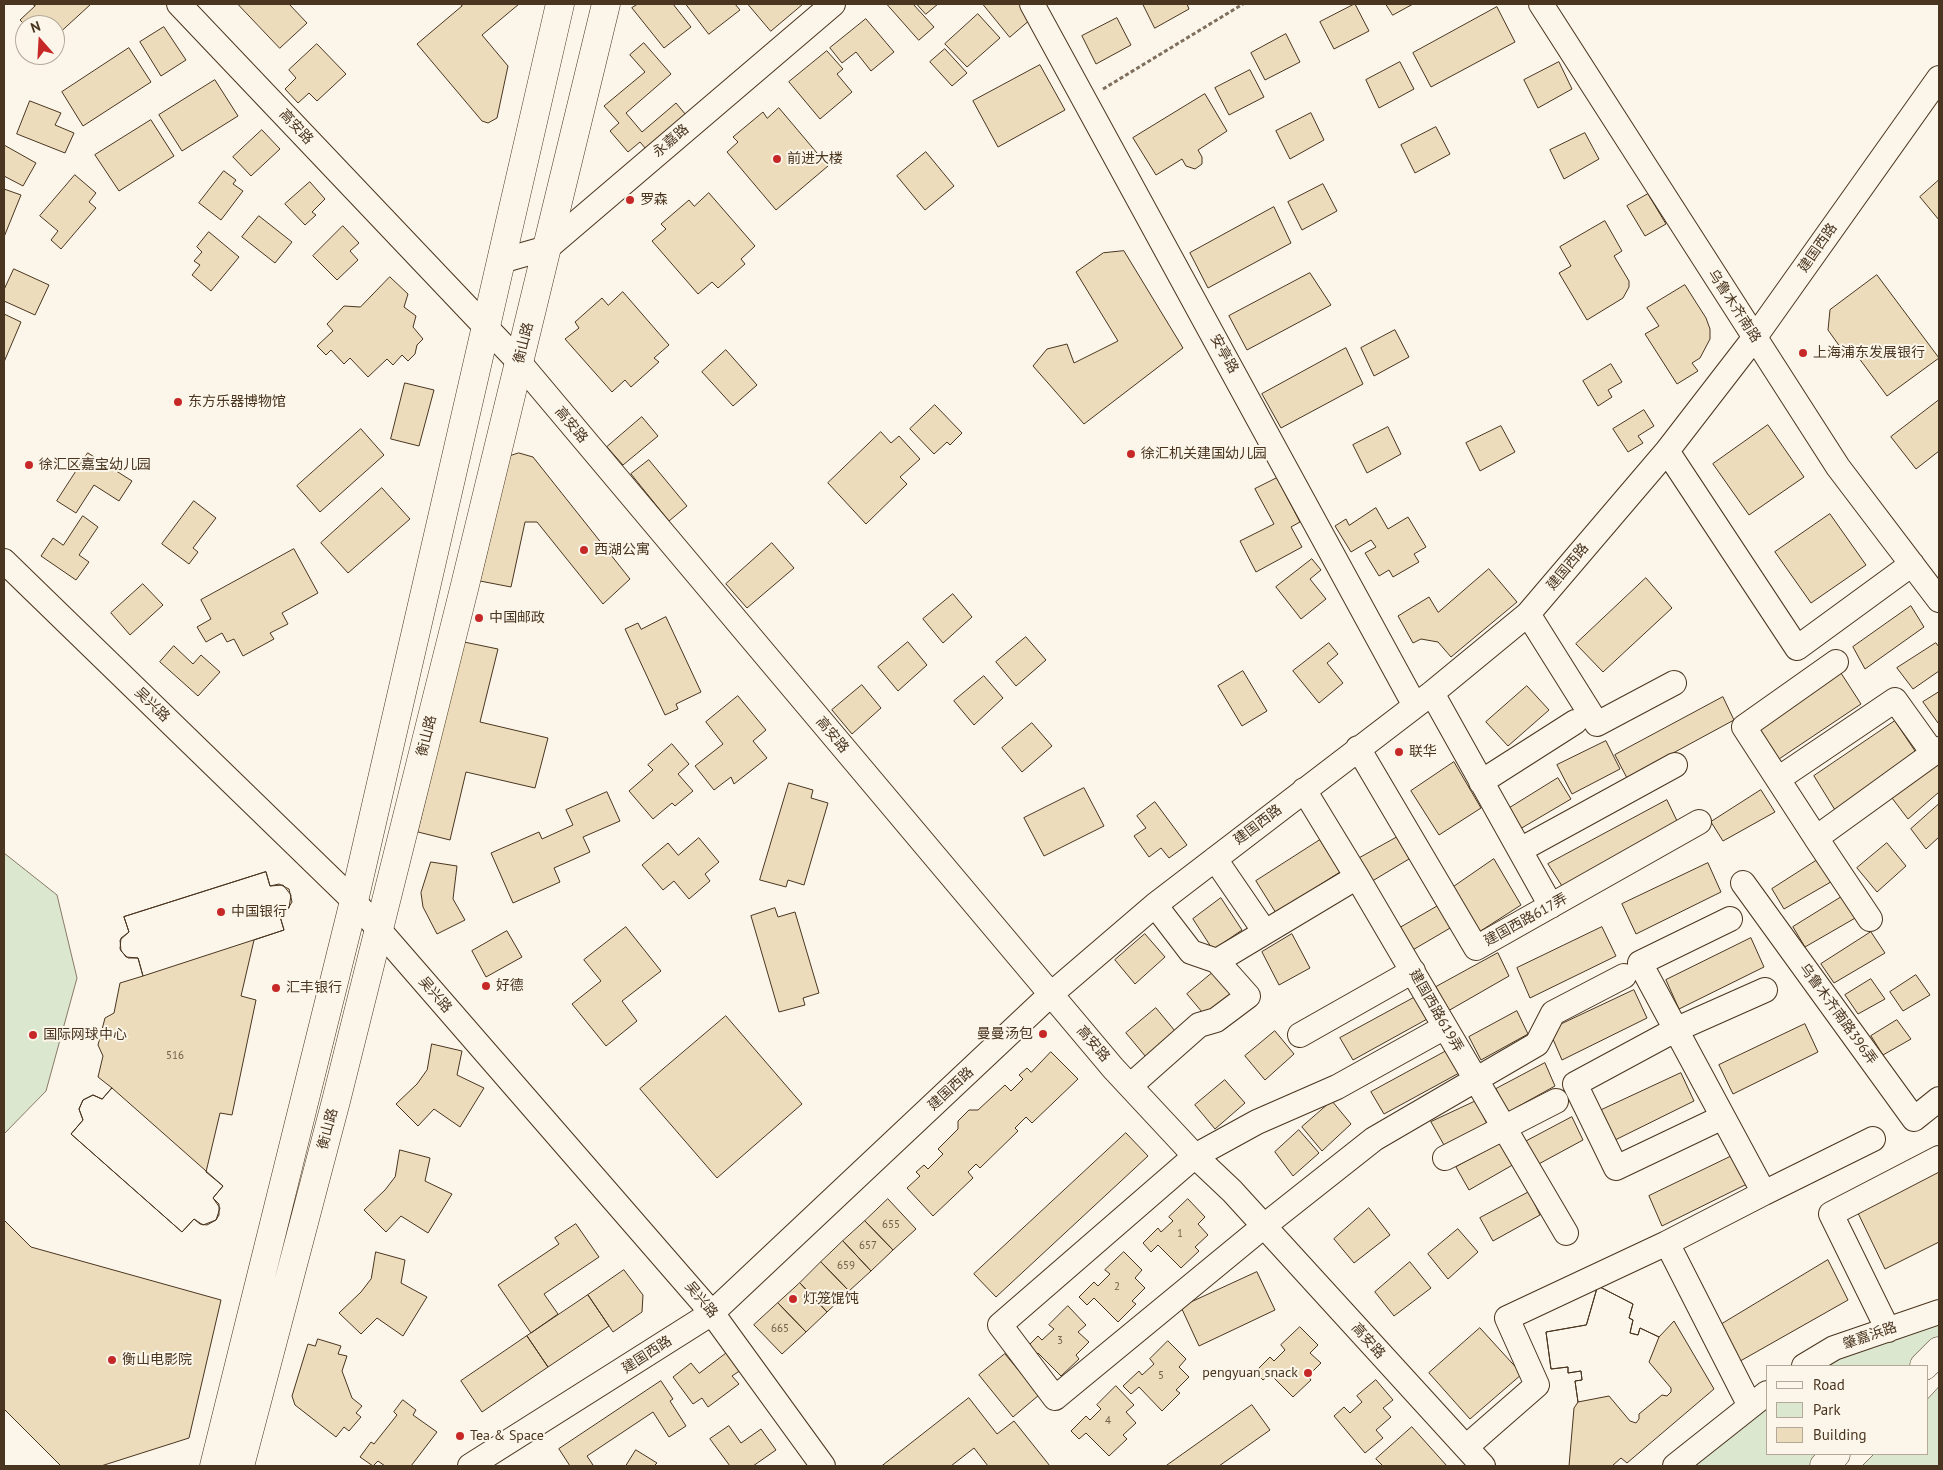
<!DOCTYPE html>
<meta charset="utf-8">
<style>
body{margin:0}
#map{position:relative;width:1943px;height:1470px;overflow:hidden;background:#fbf6e9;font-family:"PT Sans",sans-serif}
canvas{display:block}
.frame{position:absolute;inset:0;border:5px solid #4a3520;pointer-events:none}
.legend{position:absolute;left:1766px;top:1365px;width:162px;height:90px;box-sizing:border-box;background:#fbf6e9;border:1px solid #b4a999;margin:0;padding:6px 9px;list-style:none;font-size:15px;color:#4a3520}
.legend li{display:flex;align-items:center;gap:10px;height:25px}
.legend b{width:25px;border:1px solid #b4a999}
.north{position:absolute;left:15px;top:15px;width:50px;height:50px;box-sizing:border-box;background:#fbf6e9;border:1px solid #b4a999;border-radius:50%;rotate:341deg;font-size:14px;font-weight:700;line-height:20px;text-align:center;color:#4a3520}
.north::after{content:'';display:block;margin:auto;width:18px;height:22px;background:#c62828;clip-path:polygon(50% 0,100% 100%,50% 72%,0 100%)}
</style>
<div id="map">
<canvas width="1943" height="1470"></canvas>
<div class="frame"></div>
<ul class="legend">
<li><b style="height:6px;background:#fbf6e9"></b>Road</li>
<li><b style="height:14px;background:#dce7d0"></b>Park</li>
<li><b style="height:14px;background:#ecdcbc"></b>Building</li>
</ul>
<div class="north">N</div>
</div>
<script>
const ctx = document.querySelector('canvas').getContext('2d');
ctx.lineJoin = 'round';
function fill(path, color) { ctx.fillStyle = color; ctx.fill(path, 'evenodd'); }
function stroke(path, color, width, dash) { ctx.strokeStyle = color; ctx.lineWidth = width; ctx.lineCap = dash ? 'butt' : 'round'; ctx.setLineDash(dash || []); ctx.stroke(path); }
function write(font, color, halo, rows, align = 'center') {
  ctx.font = font + ' "PT Sans","Noto Sans SC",sans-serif'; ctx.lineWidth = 4; ctx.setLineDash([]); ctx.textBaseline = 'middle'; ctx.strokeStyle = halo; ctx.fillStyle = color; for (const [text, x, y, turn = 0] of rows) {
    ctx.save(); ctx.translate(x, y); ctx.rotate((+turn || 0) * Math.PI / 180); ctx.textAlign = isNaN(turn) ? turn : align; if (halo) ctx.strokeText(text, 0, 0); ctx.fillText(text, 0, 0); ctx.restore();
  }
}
const green = new Path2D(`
 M4,853L57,895L77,978L46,1091L4,1134Z
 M1939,1323V1338L1911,1366H1826L1855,1350Z
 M1939,1387V1466H1862L1874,1454H1927V1400Z
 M1767,1405V1454H1823L1811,1466H1695Z`);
const building = new Path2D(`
 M32,4H91L55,37V25H42L39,22L35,25H25L20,20L35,6Z
 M238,4H289L307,23L280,48Z
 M460,4H519L482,35L508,66L497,118L488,123L482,121L417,44L462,6Z
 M638,4H673L691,27L664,48L632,8Z
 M686,4H735L740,10L709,34Z
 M748,4H803L771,31Z
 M887,4H913L934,27L919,40Z
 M917,4H938L926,14Z
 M983,4H1022L1031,19L1010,37Z
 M1143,4H1187L1189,9L1155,28Z
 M1355,4L1369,31L1334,49L1320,22Z
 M1386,4H1413L1393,15Z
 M1497,7L1515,42L1431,87L1413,53Z
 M978,14L1000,38L967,67L945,44Z
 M1117,18L1131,45L1096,64L1082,36Z
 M866,19L894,52L871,71L856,52L842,63L830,48Z
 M164,27L186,60L161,76L140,42Z
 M1286,34L1300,62L1265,80L1251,53Z
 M644,43L671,74L626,113L642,132L676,103L686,115L646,149L640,142L628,152L610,131L619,123L604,106L645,72L630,55Z
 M317,44L346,74L317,101L309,93L298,103L285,89L296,78L289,70Z
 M129,48L151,82L83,126L62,92Z
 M945,49L967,73L952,86L930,62Z
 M827,51L843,69L837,74L852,92L820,119L789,82Z
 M1400,62L1414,89L1379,108L1366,80Z
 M1559,62L1572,89L1538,108L1524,80Z
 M1040,65L1065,110L998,147L973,101Z
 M1250,70L1264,97L1229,115L1215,88Z
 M215,80L238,116L182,151L159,115Z
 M1205,94L1227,131L1198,150L1202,157V164L1195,169L1186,166L1182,159L1156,175L1133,138Z
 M30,101L61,113L55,125L74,133L65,153L17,134Z
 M779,108L828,166L776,210L727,152L738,142L733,137L763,112L767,118Z
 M1311,113L1324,140L1290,159L1276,131Z
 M151,120L174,156L119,191L95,155Z
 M1436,127L1450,154L1415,173L1401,145Z
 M262,130L280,149L251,176L233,157Z
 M1585,133L1599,159L1564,179L1550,150Z
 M4,145L36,163L23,186L4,176Z
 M926,152L954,186L925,210L897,176Z
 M224,171L236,180L233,184L243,191L221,220L199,203Z
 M75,175L96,193L89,202L96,208L61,249L51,240L58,231L40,216Z
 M1939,180V220L1920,197Z
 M310,182L325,199L312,212L316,215L305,225L285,204Z
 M1323,184L1337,211L1302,230L1288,202Z
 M4,189L21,195L4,237Z
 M709,193L755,246L741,259L745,264L718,288L712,282L698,294L652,241L666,229L661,224L689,200L694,206Z
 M1648,194L1666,224L1645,236L1627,206Z
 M1274,207L1291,243L1208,288L1190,253Z
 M259,216L292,242L275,263L242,237Z
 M1605,221L1622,251L1614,256L1629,281V287L1623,298L1587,320L1559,273L1571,266L1560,247Z
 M343,226L359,243L350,251L358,260L337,280L313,256Z
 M209,232L239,257L211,291L192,275L200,265L194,261L202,252L197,247Z
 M1124,251L1183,348L1084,424L1033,366L1047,349L1067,344L1074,363L1118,341L1076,272L1103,253Z
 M14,269L49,285L35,315L4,301V290Z
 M1310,273L1331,305L1247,350L1229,316Z
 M1877,275L1939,358L1887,396L1850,346L1843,351L1828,330L1830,310Z
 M390,277L408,294L404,307L416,316L413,327L423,339L417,345L415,354L408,361L402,355L393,365L387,359L368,377L350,358L344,364L331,350L326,355L317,346L333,331L327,324L344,306L360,307Z
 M1685,285L1706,318L1710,329V339L1700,358L1692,363L1698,371L1677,384L1645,334L1659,326L1647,308Z
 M623,292L669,345L654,358L659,362L631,387L625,380L612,392L565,339L579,328L575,322L602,298L608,305Z
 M4,314L21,322L4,362Z
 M1395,330L1409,357L1374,376L1361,348Z
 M1346,348L1363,384L1281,428L1262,394Z
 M726,350L757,385L733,406L702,372Z
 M1611,364L1622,382L1608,390L1612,397L1598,406L1583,381Z
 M405,383L434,390L419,446L391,439Z
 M1939,400V451L1916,469L1891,437Z
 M935,405L962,433L950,445L947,442L934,454L910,429Z
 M1644,410L1654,426L1638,436L1643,443L1628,452L1613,429Z
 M642,417L658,436L623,465L607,447Z
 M1768,425L1804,477L1749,515L1713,464Z
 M1501,426L1515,452L1480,471L1466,443Z
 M1388,427L1401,454L1367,473L1353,445Z
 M361,429L384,455L320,512L297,486Z
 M881,432L891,443L899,436L920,459L900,477L907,484L866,524L828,483Z
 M88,453L132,481L119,501L94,485L76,513L57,501Z
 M519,453L533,457L630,579L603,604L537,522H525L511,587L480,581L510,456Z
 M649,460L687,506L669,521L631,474Z
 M1277,478L1300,522L1291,527L1302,547L1256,572L1240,541L1274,524L1255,489Z
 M382,488L410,519L348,573L321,543Z
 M194,501L216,518L193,548L198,552L189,564L162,544Z
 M1376,508L1388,529L1408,517L1426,547L1414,554L1419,562L1393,577L1389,570L1379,576L1365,553L1376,547L1371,540L1351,552L1335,526L1346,519L1349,525Z
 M1830,514L1866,565L1811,603L1775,552Z
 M83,516L98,527L79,555L89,562L76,580L41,556L53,538L63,545Z
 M772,543L794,568L747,608L726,584Z
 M294,549L318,593L282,613L288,624L270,633L274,639L243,656L234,639L227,642L222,633L206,642L197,627L211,619L201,600Z
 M1312,559L1321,570L1310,579L1326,599L1301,619L1276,587Z
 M1489,569L1517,602L1451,657L1438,642L1421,639L1413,643L1398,616L1429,597L1438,612Z
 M1646,578L1672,608L1603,672L1576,644Z
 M143,584L163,605L130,635L111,613Z
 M953,594L972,617L943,643L923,619Z
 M1911,606L1924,627L1865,669L1853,647Z
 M666,617L701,692L676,704L678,709L665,715L625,629L638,623L641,629Z
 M1026,637L1046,660L1016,686L996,662Z
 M464,642L498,649L480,722L548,738L535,788L466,772L450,840L418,832Z
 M908,642L927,665L898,691L878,667Z
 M1329,643L1338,654L1327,663L1343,683L1319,703L1293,671Z
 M1936,643L1939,647V671L1913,689L1897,668Z
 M174,646L193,664L201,655L220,672L198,696L160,662Z
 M1839,670L1861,704L1779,759L1758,726Z
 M1243,671L1267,711L1242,726L1218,686Z
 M984,676L1003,698L974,725L954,701Z
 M862,685L881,708L852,734L832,710Z
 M1527,686L1549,710L1508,746L1486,722Z
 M1939,692V723H1938L1923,702Z
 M738,696L766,730L753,741L767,758L734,784L731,777L714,790L695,766L723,744L706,722Z
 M1723,697L1734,720L1627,778L1615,755Z
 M1895,721L1917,754L1835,810L1814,776Z
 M1032,723L1052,746L1022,772L1002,748Z
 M1606,741L1620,769L1572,794L1557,765Z
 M672,744L689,764L678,774L693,791L675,806L672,803L653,819L629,791L653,770L648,765Z
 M1939,757V792L1908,819L1892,798Z
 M1454,762L1481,808L1439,835L1411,791Z
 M1558,778L1571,799L1520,829L1508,809Z
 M789,783L813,790L811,798L828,803L804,885L788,880L786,887L760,880Z
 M1084,788L1104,826L1044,856L1024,818Z
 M1761,790L1775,812L1723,841L1711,822Z
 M607,792L620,821L583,837L590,852L554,868L560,882L513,903L491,853L539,832L542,839L573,825L566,810Z
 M1667,800L1678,823L1562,886L1548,864Z
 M1155,802L1187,845L1169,858L1161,848L1149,857L1134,836L1146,828L1137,816Z
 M1939,804V837L1926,849L1911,829Z
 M1401,835L1414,856L1369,883L1356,860Z
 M699,838L719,862L705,874L710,881L689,899L674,881L663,890L642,865L668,843L678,855Z
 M1320,840L1340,872L1276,913L1256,881Z
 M1887,843L1906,866L1877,892L1857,868Z
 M1822,857L1836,879L1784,909L1772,889Z
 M1494,859L1521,905L1479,932L1452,888Z
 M431,862L457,866L453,899L465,920L437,934L423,907L421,893Z
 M1708,863L1721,892L1636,934L1622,904Z
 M266,872L270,886L279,884L289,889L292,902L287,910L279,913L284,930L254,940L241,996L256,1000L232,1115L220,1113L206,1172L223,1186L213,1198L219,1204V1215L216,1220L207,1225L200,1224L194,1219L182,1232L71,1134L83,1120L79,1109L83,1100L93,1095L102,1099L112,1088L98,1077L103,1056L98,1045L105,1018L114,1013L120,983L143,976L138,958L126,957L120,949L121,938L129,932L124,917Z
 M266,872L270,886L283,885L291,895L289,908L279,913L284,930L143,976L138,958H128L121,951L120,940L129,932L124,917Z
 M1843,896L1857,917L1805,947L1793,927Z
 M1221,898L1242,930L1213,950L1193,919Z
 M1443,903L1457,924L1411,951L1398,929Z
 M775,908L778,917L795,912L819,993L803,998L805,1005L779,1012L751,916Z
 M626,927L661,971L622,1001L637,1021L606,1046L572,1004L601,981L584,960Z
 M1602,927L1616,956L1530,998L1517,968Z
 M507,931L522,957L486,977L472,951Z
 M1871,932L1885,953L1834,983L1821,964Z
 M1145,934L1165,957L1135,984L1115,960Z
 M1292,934L1310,968L1279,985L1262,952Z
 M1751,938L1764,967L1679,1009L1666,980Z
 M1498,953L1509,976L1448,1011L1436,987Z
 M1217,969L1236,992L1207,1018L1187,994Z
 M1916,975L1930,995L1903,1011L1890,992Z
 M1871,979L1885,999L1858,1014L1845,995Z
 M1634,990L1647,1018L1562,1060L1549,1030Z
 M1419,995L1429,1018L1353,1060L1340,1038Z
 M1156,1008L1175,1031L1146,1057L1126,1033Z
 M1517,1011L1528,1034L1481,1060L1469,1037Z
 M726,1016L802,1104L717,1178L640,1089Z
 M1897,1020L1911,1039L1883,1055L1871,1036Z
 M1805,1024L1818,1052L1733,1094L1719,1065Z
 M1275,1031L1294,1054L1265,1080L1245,1056Z
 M432,1044L462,1051L457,1075L484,1088L460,1127L434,1109L418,1126L396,1104L417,1084L427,1070Z
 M1450,1049L1461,1072L1384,1114L1371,1092Z
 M1051,1052L1078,1079L1032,1123L1026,1117L1015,1128L1018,1131L980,1168L976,1164L968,1172L973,1178L933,1216L907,1188L920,1176L916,1172L924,1165L928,1169L943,1154L938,1149L958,1129V1121L969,1110H978L1005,1085L1011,1091L1023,1079L1019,1075L1027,1068L1031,1072Z
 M1545,1063L1555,1086L1508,1112L1496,1089Z
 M1681,1073L1694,1101L1609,1143L1595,1113Z
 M1225,1080L1245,1103L1215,1129L1195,1105Z
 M112,1088L223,1186L213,1198L220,1208L216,1220L203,1225L194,1219L182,1232L71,1134L83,1120L79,1109L83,1100L93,1095L102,1099Z
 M1332,1101L1351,1124L1322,1151L1302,1127Z
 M1476,1101L1487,1124L1444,1145L1431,1122Z
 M1572,1117L1583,1140L1535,1166L1523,1143Z
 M1299,1130L1319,1153L1293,1176L1275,1152Z
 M1126,1133L1148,1156L996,1297L974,1274Z
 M1505,1141L1516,1163L1469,1190L1456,1167Z
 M400,1150L430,1158L425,1181L452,1194L428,1233L401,1216L386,1232L364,1210L385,1190L395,1177Z
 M1734,1155L1747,1184L1662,1226L1649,1196Z
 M1939,1168V1242L1885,1269L1856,1209Z
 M1529,1192L1540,1215L1493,1241L1480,1218Z
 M888,1199L916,1229L893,1250L865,1221Z
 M1188,1199L1205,1217L1198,1224L1208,1235L1195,1247L1199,1251L1181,1268L1158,1245L1151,1252L1143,1243L1158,1228L1161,1232L1173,1221L1169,1217Z
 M1369,1208L1390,1235L1354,1263L1334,1239Z
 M4,1220L31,1247L221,1300L189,1438L101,1466H61L4,1409Z
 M865,1221L893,1250L871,1271L843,1241Z
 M576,1224L599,1257L544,1294L558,1314L531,1333L498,1285L559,1244L555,1238Z
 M1458,1229L1478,1252L1448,1279L1428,1254Z
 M843,1241L871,1271L849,1291L821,1262Z
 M376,1252L405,1260L401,1283L427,1297L403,1336L377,1318L361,1334L339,1313L361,1292L371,1279Z
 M1124,1252L1142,1270L1135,1278L1145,1288L1132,1301L1136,1304L1118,1322L1094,1298L1087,1305L1079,1297L1094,1282L1098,1286L1110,1274L1105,1270Z
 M1828,1260L1848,1300L1735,1364L1717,1327Z
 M821,1262L849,1291L827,1312L800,1283Z
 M1410,1262L1431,1288L1394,1316L1375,1292Z
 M624,1270L643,1295L642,1312L613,1332L588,1295Z
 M1257,1272L1275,1310L1199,1346L1181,1307Z
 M800,1283L827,1312L806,1332L778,1303Z
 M1598,1286L1633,1304L1629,1318L1633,1320L1630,1333L1638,1335L1640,1328L1659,1337L1649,1362L1671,1388V1392L1667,1396L1662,1395L1639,1414V1419L1636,1423L1630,1421L1609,1396L1578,1402L1575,1381L1582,1380L1581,1371L1568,1373V1367L1551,1369L1546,1332L1586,1325Z
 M1598,1286L1633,1304L1629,1318L1633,1320L1630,1333L1638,1335L1640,1328L1659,1337L1674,1321L1714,1389L1627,1463L1621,1458L1612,1466H1569L1574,1408L1578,1402L1575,1381L1582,1380L1581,1371L1568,1373V1367L1551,1369L1546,1332L1586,1325Z
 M588,1295L609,1326L548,1367L527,1336Z
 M778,1303L806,1332L782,1354L754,1325Z
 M1068,1306L1086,1325L1078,1332L1089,1342L1076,1355L1079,1359L1061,1376L1038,1353L1031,1359L1023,1351L1038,1336L1042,1340L1054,1329L1049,1325Z
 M1300,1327L1318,1345L1310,1353L1321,1363L1308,1376L1311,1380L1293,1397L1270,1374L1263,1380L1255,1372L1270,1357L1274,1361L1285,1350L1281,1345Z
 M1480,1328L1522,1374L1470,1419L1429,1373Z
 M527,1336L548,1367L482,1412L461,1381Z
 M318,1339L341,1346L338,1354L347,1356L342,1371L352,1398L362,1406L356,1413L361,1417L349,1431L344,1427L336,1437L295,1405L292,1396L308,1344L315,1346Z
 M1168,1341L1186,1359L1179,1367L1189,1377L1176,1390L1180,1393L1162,1411L1139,1387L1131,1394L1123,1386L1139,1371L1142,1375L1154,1364L1150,1359Z
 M728,1352L741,1370L732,1376L739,1384L708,1407L702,1398L693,1404L673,1377L691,1363L699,1373Z
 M1005,1354L1039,1395L1013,1417L979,1375Z
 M1376,1380L1393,1400L1383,1408L1391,1417L1376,1430L1383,1438L1365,1453L1334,1416L1344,1407L1350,1413L1362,1402L1357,1396Z
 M661,1381L673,1399L670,1401L686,1426L669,1437L653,1412L587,1456L593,1465L591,1466H570L559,1449Z
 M1116,1386L1134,1405L1126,1412L1136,1423L1123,1435L1127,1439L1109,1456L1086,1433L1079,1439L1071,1431L1086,1416L1090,1420L1101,1409L1097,1405Z
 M969,1398L997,1434L1014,1421L1050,1466H988L974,1448L951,1466H882Z
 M403,1400L416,1410L413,1415L437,1432L411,1466H385L378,1461L373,1466L360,1457L371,1442L374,1444L397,1415L394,1412Z
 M1252,1405L1270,1430L1219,1466H1166Z
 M729,1426L741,1443L761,1429L776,1450L753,1466H730L710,1439Z
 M1412,1427L1447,1466H1383L1376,1459Z
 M636,1450L657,1463L654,1466H626Z`);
const path = new Path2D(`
 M1103,89L1243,4`);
const minor = new Path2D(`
 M179,4L519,362L1113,1068L1195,1156L1232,1191L1483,1466
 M1032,4L1414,704
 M1541,4L1838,467L1939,600
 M501,261L547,248L833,4
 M1667,451L1797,648L1912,564
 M4,561L354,901L712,1313L823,1466
 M1528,614L1597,724L1674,683
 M1836,662L1744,727L1816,838L1939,749
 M1432,693L1551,906
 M1358,748L1476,948L1699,822
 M1778,779L1895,700L1933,753
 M1481,782L1575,722
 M1304,790L1357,877L1566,1233
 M1816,838L1870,919
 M1520,850L1675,765
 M1215,859L1265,932
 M1743,883L1914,1119L1939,1099
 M1730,919L1640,963L1764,1193L1667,1243L1750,1406
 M1217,961L1357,877
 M1445,1027L1337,1087L1257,1122L1195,1156L1000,1325L1055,1398L1264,1226L1374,1139L1537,1044L1553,1013L1624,976
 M1300,1035L1413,971
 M1130,1086L1199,1025L1216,1020L1248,996L1217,961L1191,952L1155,905
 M1723,1117L1616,1168L1575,1084L1675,1030L1765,990
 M1445,1158L1556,1101
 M1764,1193L1873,1139
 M1888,1330L1831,1214L1939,1158
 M1804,1366L1834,1348L1939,1312
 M1466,1447L1537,1385L1507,1318L1667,1243
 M470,1466L712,1313L1050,995L1155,905L1432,693L1528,614L1667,451L1755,337L1939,78
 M1675,1466L1767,1393`);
const major = new Path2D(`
 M1924,1366L1939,1351
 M214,1466L354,901L560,4
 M240,1466L336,1101L465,585L606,4
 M1824,1466L1836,1454`);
const markers = [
 [777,159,5,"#c62828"],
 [630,200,5,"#c62828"],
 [1803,353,5,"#c62828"],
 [178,402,5,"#c62828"],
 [1131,454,5,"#c62828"],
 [29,465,5,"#c62828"],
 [584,550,5,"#c62828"],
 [479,618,5,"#c62828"],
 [1399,752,5,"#c62828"],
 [221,912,5,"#c62828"],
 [486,986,5,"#c62828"],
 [276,988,5,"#c62828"],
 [1043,1034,5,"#c62828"],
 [33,1035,5,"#c62828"],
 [793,1299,5,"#c62828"],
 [112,1360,5,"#c62828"],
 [1308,1373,5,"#c62828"],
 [460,1436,5,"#c62828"]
];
const numberNames = [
 ["516",175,1056],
 ["655",891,1225],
 ["1",1180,1234],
 ["657",868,1246],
 ["659",846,1266],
 ["2",1117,1287],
 ["665",780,1329],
 ["3",1060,1341],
 ["5",1161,1376],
 ["4",1108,1421]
];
const streetNames = [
 ["高安路",296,127,47],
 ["永嘉路",671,141,-41],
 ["建国西路",1818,248,-55],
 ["乌鲁木齐南路",1734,306,57],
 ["衡山路",524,343,-76],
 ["安亭路",1224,354,61],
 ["高安路",571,425,50],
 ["建国西路",1568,567,-50],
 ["吴兴路",152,705,44],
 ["高安路",832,735,50],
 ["衡山路",427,736,-76],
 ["建国西路",1258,825,-37],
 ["建国西路617弄",1526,920,-29],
 ["吴兴路",435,995,49],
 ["建国西路619弄",1436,1011,60],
 ["乌鲁木齐南路396弄",1838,1014,54],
 ["高安路",1093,1044,49],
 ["建国西路",951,1089,-43],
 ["衡山路",328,1129,-75],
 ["吴兴路",701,1300,50],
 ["肇嘉浜路",1870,1336,-19],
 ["高安路",1368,1341,48],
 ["建国西路",647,1355,-33]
];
const poiNames = [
 ["前进大楼",787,159],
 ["罗森",640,200],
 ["上海浦东发展银行",1813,353],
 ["东方乐器博物馆",188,402],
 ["徐汇机关建国幼儿园",1141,454],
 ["徐汇区嘉宝幼儿园",39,465],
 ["西湖公寓",594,550],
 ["中国邮政",489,618],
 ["联华",1409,752],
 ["中国银行",231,912],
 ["好德",496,986],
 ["汇丰银行",286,988],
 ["曼曼汤包",1033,1034,"right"],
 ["国际网球中心",43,1035],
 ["灯笼馄饨",803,1299],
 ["衡山电影院",122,1360],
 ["pengyuan snack",1298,1373,"right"],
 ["Tea & Space",470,1436]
];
fill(green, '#dce7d0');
stroke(green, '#887966', 1);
fill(building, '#ecdcbc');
stroke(building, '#4a3520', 1);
stroke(minor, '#4a3520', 26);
stroke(major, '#4a3520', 29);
stroke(path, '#7f6f5c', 3, [4, 2.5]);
stroke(minor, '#fbf6e9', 24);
stroke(major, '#fbf6e9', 28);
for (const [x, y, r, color] of markers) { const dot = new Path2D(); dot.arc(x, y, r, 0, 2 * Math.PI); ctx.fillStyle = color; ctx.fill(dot); stroke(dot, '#fbf6e9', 2); }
write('11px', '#725f47', null, numberNames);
write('14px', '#4a3520', '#fbf6e9', streetNames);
write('14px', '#4a3520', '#fbf6e9', poiNames, 'left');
</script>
